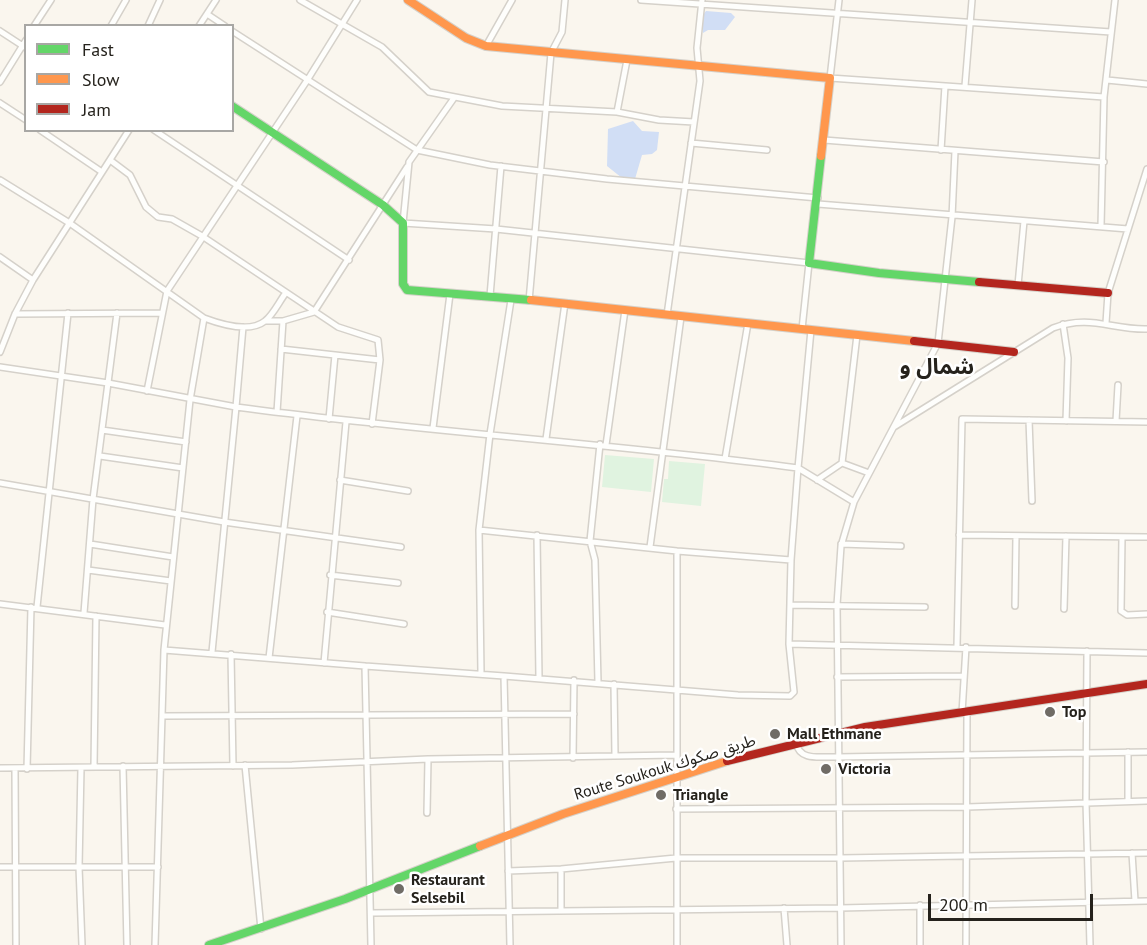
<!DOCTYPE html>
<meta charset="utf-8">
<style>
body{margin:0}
#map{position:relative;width:1147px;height:945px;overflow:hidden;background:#faf6ee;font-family:"PT Sans",sans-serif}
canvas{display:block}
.legend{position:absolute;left:24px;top:24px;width:210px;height:108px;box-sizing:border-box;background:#fff;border:2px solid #a8a7a4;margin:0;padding:8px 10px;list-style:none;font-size:18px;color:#25221c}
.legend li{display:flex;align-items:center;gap:12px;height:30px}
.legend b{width:30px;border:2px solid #a8a7a4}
.scale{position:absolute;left:928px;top:894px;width:165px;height:27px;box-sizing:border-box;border:3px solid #25221c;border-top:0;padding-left:8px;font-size:18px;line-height:21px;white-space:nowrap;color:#25221c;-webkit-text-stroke:4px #fff;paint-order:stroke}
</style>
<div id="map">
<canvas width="1147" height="945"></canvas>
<ul class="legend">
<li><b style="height:8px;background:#63d668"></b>Fast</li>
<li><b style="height:8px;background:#ff974d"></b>Slow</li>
<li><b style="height:8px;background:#b3261e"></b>Jam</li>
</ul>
<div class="scale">200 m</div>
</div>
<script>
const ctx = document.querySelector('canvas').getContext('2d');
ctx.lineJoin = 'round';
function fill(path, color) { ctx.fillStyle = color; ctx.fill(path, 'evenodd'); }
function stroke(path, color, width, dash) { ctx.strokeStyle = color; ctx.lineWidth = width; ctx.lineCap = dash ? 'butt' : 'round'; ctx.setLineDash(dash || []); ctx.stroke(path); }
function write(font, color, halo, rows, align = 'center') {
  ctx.font = font + ' "PT Sans","Noto Sans Arabic",sans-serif'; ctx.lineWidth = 5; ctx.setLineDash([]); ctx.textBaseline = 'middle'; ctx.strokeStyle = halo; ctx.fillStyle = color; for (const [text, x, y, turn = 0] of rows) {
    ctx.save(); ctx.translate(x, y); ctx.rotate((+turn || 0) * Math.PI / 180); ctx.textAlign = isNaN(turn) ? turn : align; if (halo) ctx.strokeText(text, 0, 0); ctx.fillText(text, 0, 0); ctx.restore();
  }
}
const green = new Path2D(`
 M605,455L654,459L651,492L602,487Z
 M669,461L705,464L701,506L662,502L664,479H668Z`);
const water = new Path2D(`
 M706,11L731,13L735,17L725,30H708L703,33L702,16Z
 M633,121L642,131L659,132L657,150L652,154L642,155L635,179L622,178L607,166L608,129Z`);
const street = new Path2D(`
 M300,0L382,47L429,92L502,106L617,112L627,60
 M641,0L1111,32
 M839,0L830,78L1104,97
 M207,14L225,26
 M34,26L51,0
 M111,26L126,0
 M148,26L160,0
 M199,26L216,0
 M0,31L26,48
 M232,31L417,150L490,165L607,179L818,198
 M486,46L512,0
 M1107,80L1147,84
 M0,82L26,40
 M965,86L972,0
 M454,98L409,162L403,223L496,229L809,263L802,329
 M0,103L26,120
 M617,112L659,120L694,122
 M40,130L102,172
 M154,130L349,260
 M824,140L1104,162
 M691,143L767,150
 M941,150L945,86
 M110,160L130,175L146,207L158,217L172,219L202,236L338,327L378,340L380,360L372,424
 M0,180L71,224L204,318C220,324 250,333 265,321C273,315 279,302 285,294
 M818,204L1128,229
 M1101,226L1104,97L1115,0
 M0,257L33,280
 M1018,285L1024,221
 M490,296L501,166
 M529,301L551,53L562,32L565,0
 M15,314L162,313
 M667,315L700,81L697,48L702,0
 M266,321H283L314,312L407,167
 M1106,323L1108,293L1147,169
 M1063,324L1068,358L1066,421
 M243,327L236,407C423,432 611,443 798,468L791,560
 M811,330L798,468L854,502
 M857,335L842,463L869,473
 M281,349L335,355
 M0,352L15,314L33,280L129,130
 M0,367L108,383L236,407L212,652
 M147,391L167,291L308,79L357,0
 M277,412L283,321
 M329,419L335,355L380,360
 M1029,420L1032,501
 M1116,421L1118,385
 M894,427L1053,328C1090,314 1112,330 1147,329
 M433,428L450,294
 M102,430L186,442
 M546,439L565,303
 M606,445L625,310
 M100,456L183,468
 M725,459L748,323
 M340,480L408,491
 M817,480L842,463
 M0,483L224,522L401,547
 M479,530L490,434L511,300
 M537,535L539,678
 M959,535L1147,537
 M1122,537L1121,611L1127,615L1147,614
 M90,544L173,557
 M841,544L901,546
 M650,547L681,317
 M677,551V945
 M88,570L171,581
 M330,575L398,583
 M0,604L165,625
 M790,605L925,607
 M1015,606L1016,536
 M37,607L68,313
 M1064,609L1066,536
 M327,612L404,624
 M84,613L93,499L117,313
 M789,644L1147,653
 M957,646L962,419L1147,422
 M164,650L190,400L204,318
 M1087,651L1086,802L1090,945
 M231,654L233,766
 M269,658L297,416
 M324,663L346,422
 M365,666L504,676L510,945
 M481,673L479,530L677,551L791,560L789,644L794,692L790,696L738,695L504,676
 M837,677L964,676
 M598,682L595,560L590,541L600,444
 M614,684L615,756
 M962,713L966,647
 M163,716L574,714
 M796,743C800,762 821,756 837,757L1147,752
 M573,758L574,680
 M245,765L261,929
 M123,766L127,945
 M94,767L96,616
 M0,768L292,765L428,759L676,755
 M81,768L79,867L82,945
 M15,769L16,945
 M27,769L31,607
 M1128,801V752
 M676,809L967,807L1147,801
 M427,813L428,759
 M1132,853L1135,901
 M0,867H158
 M508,871L561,869L676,858H840L1147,853
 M784,908L787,945
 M561,909V869
 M371,913L840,908L1147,901
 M155,945L164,650L365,666L371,945
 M841,945L837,605L841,546L854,502L938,343L952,217L955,151
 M920,945V905
 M966,945L967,712`);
const fast = new Path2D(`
 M232,106L383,205L403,223V284L407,290L531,300
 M821,156L809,263L879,273L979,282
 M209,945L345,899L480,846`);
const slow = new Path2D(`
 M408,0L466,38L486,46L830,78L821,156
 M531,300L914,341
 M480,846L563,814L727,761`);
const jam = new Path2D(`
 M979,282L1108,293
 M914,341L1014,352
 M727,761L865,727L1147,684`);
const markers = [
 [1050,712,6,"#706c66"],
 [775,734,6,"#706c66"],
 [826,769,6,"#706c66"],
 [661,795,6,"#706c66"],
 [399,889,6,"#706c66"]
];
const poiNames = [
 ["Top",1062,712],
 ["Mall Ethmane",787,734],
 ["Victoria",838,769],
 ["Triangle",673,795],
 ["Restaurant",411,880],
 ["Selsebil",411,898]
];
const streetNames = [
 ["Route Soukouk طريق صكوك",665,768,-17]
];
const districtNames = [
 ["شمال و",937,368]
];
fill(green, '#e0f3e0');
fill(water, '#d1def5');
stroke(street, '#d5d1ca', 8);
stroke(fast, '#d5d1ca', 10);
stroke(slow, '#d5d1ca', 10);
stroke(jam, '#d5d1ca', 10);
stroke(street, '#fefefc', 5);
stroke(fast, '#63d668', 8);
stroke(slow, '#ff974d', 8);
stroke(jam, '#b3261e', 8);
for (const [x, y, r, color] of markers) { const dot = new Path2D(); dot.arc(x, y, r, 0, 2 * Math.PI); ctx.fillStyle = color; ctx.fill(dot); stroke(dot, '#fff', 2); }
write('bold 16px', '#25221c', '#fff', poiNames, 'left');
write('16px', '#25221c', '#fff', streetNames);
write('bold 22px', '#25221c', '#fff', districtNames);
</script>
